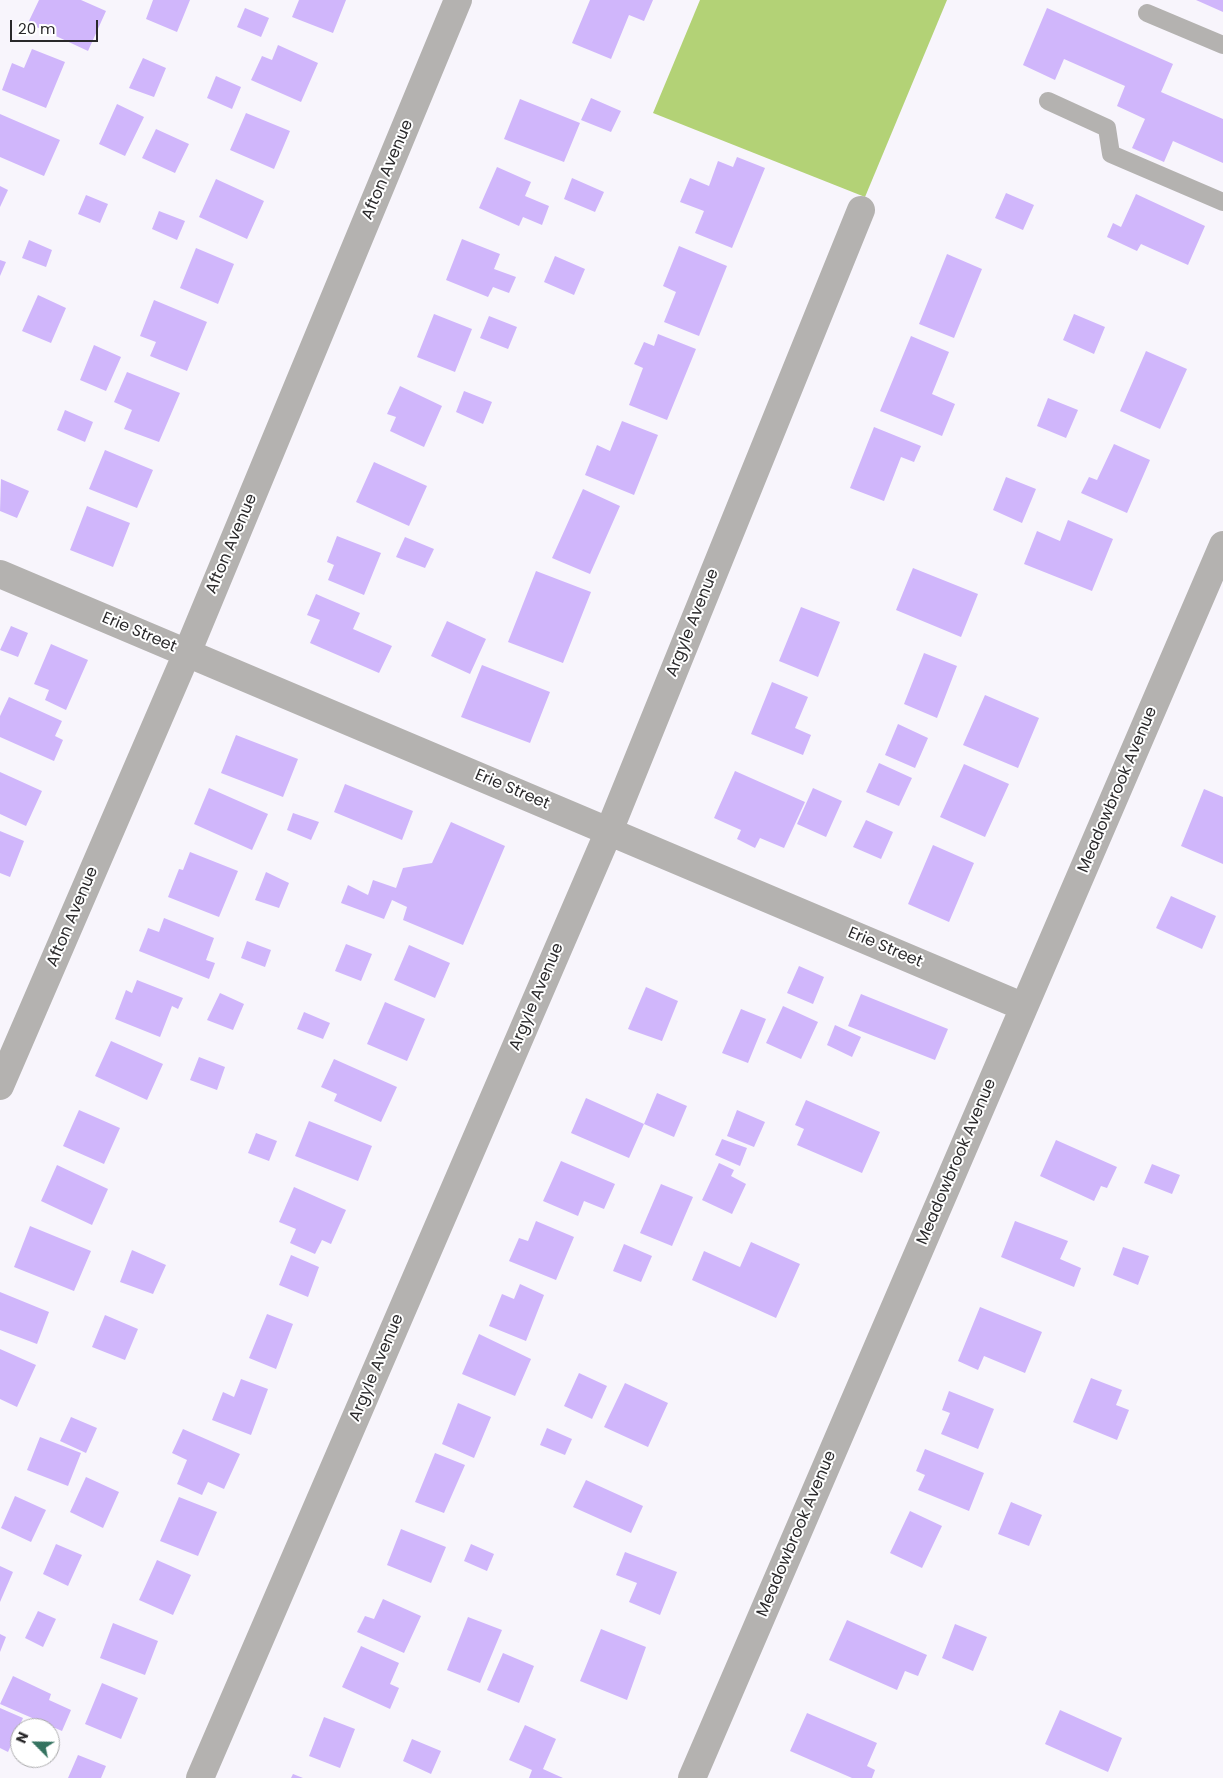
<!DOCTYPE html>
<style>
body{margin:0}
#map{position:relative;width:1223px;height:1778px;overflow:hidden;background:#f8f5fc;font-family:Poppins,sans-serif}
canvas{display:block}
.north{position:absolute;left:10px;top:1718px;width:50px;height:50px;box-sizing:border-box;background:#fff;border:1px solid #a9a9aa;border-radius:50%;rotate:293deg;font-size:14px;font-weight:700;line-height:20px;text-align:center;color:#29282a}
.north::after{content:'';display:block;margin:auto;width:18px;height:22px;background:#357360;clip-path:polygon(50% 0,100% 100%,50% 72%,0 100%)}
.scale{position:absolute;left:10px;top:20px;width:88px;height:22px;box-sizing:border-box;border:2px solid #29282a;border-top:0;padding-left:6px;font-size:15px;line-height:18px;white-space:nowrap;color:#29282a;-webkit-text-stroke:4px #fff;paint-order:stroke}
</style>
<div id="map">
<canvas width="1223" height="1778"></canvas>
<div class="north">N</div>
<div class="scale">20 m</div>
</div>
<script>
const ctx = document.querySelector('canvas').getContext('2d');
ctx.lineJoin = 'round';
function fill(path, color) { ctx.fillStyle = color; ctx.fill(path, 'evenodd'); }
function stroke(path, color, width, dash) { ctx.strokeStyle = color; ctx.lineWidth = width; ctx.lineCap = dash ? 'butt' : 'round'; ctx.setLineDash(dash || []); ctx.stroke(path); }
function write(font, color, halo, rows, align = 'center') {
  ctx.font = font + ' Poppins,sans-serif'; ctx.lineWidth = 4; ctx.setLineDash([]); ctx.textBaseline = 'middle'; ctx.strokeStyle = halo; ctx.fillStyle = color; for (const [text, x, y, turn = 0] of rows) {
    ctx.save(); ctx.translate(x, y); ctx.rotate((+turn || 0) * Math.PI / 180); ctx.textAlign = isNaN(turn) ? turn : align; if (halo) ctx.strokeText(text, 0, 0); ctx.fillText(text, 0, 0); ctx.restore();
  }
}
const forest = new Path2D(`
 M700,0H947L865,197L653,113Z`);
const building = new Path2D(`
 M39,0H81L106,11L88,51L28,23Z
 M153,0H190L177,32L146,19Z
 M299,0H346L333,33L292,17Z
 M590,0H653L644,21L629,15L611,59L572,43Z
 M1196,0H1223V12Z
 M245,8L269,18L261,37L237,27Z
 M1047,8L1173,64L1161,92L1223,119V163L1173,141L1164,162L1132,148L1145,119L1117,106L1125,86L1064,59L1055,80L1023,65Z
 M278,45L318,63L301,102L251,80L262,56L272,60Z
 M32,49L65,62L46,108L2,90L12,63L24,68Z
 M143,58L166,68L154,97L129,88Z
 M216,76L241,87L232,109L207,98Z
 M591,98L621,111L611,132L581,120Z
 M520,99L580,123L564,162L504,139Z
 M117,104L144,117L125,156L99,144Z
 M246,113L290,131L274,169L230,150Z
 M0,114L60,140L44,176L0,157Z
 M156,129L189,144L175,173L142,158Z
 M737,157L765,168L732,248L695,233L704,211L680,202L690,178L709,186L718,161L733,167Z
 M497,167L531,182L525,196L549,206L542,225L523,217L519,226L479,208Z
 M572,178L604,192L595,212L564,199Z
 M216,179L264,201L247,239L199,217Z
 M0,186L8,190L0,207Z
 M1006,193L1034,205L1023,230L995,218Z
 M1136,194L1205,226L1188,265L1141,244L1137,251L1107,237L1113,223L1121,227Z
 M86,195L108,204L100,223L78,214Z
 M159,211L185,221L177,240L152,229Z
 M462,239L500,254L494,269L516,277L509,293L493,287L488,297L446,280Z
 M29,240L52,250L46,267L22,258Z
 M679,246L727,266L699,336L664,322L676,292L663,286Z
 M196,248L234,264L218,304L180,288Z
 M947,254L982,269L954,338L919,324Z
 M555,256L585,269L574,295L544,282Z
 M0,260L6,262L0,276Z
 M38,295L66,308L51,343L22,331Z
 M154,300L207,322L187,371L150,356L156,342L140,336Z
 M434,314L472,329L455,372L417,357Z
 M1074,314L1105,327L1094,354L1063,340Z
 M489,316L517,327L508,349L480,338Z
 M658,334L696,349L667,420L629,405L643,368L634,364L644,342L654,346Z
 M911,336L949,352L932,394L955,404L942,436L880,411Z
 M94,345L121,357L106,391L80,380Z
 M1146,351L1187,369L1160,429L1120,411Z
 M127,372L180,393L159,442L124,429L132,410L114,402Z
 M400,386L442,406L424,447L390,431L396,417L387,414Z
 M464,391L492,402L483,424L456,412Z
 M1048,398L1078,410L1066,438L1037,426Z
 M65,410L93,422L85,442L57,430Z
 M622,421L658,435L634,495L585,475L597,445L610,451Z
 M874,427L921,446L914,462L901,457L884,501L850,488Z
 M1114,444L1150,460L1127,513L1081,493L1089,477L1097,480Z
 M105,450L153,470L137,508L89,489Z
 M374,462L427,486L409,526L356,502Z
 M1006,477L1036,489L1022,523L993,510Z
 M1,479L29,491L17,518L0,511Z
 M583,489L620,506L590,574L552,558Z
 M87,506L130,523L113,567L70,550Z
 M1068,520L1113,539L1092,591L1024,564L1037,531L1060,541Z
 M337,536L381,553L364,595L328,580L334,565L327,562Z
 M405,537L434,549L425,568L396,557Z
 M913,568L978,594L961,637L896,610Z
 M536,571L591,592L563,663L508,642Z
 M316,594L360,613L353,629L392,646L379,673L310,643L320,620L307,615Z
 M801,607L840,622L818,677L779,661Z
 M447,621L486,639L470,674L431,656Z
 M11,626L28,633L18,657L0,650Z
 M51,644L88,660L66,710L45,700L49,690L34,684Z
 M924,653L957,666L937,718L904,704Z
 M482,665L550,692L530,743L461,717Z
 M772,682L808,697L795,728L811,735L803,755L751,734Z
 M985,695L1039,718L1018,768L963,745Z
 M9,697L62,721L55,736L63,740L54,761L0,737V716Z
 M898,724L928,738L915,768L885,755Z
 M236,735L298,759L283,797L221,773Z
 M879,763L912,778L899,806L866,792Z
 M964,764L1009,784L985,837L940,817Z
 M735,771L805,802L784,848L760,838L755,848L737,839L741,830L714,818Z
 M0,772L42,791L26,826L0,814Z
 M345,784L413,811L402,840L334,812Z
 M209,788L268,814L252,850L194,824Z
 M813,788L842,801L826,837L797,824Z
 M1204,789L1223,797V864L1181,846Z
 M293,813L319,822L311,840L287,830Z
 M866,820L893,832L881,859L853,847Z
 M451,822L505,846L463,945L403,920L407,907L392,900L384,919L341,903L348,885L368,895L373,880L396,888L403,868L432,863Z
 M0,831L24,841L10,877L0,873Z
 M933,845L974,863L949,922L908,904Z
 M190,852L238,871L219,917L168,897L179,869L183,870Z
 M266,872L289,883L279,908L255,900Z
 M1171,896L1216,916L1202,949L1156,928Z
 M164,918L214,938L206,960L215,963L209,979L139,951L148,928L159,932Z
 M247,941L271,950L265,967L241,958Z
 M346,944L372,954L361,981L335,971Z
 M409,945L450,963L435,998L394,980Z
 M799,966L824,977L813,1004L787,993Z
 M137,980L183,998L178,1009L172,1006L160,1037L115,1019L126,990L132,993Z
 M646,987L678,1001L662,1041L628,1029Z
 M220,993L244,1004L233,1030L207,1020Z
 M861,994L948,1029L935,1060L848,1026Z
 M385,1002L425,1019L407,1061L367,1044Z
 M783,1006L818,1022L801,1059L766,1043Z
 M741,1009L766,1019L748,1063L722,1053Z
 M304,1012L330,1023L323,1039L297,1029Z
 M835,1025L861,1037L852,1057L827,1045Z
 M111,1041L163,1064L147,1100L95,1076Z
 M199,1057L225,1067L217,1090L190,1080Z
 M334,1059L397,1087L381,1122L334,1101L337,1094L321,1087Z
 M657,1093L687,1106L674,1137L644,1124Z
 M586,1098L644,1124L629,1158L571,1133Z
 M806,1100L880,1132L862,1173L797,1145L804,1129L795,1125Z
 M79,1110L120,1128L104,1164L63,1146Z
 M737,1110L765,1122L754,1147L727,1136Z
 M309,1121L372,1146L358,1181L295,1156Z
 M256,1133L277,1141L269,1161L248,1153Z
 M722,1139L747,1148L740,1166L715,1155Z
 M1056,1140L1117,1167L1107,1188L1101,1186L1094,1201L1040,1176Z
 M561,1161L615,1184L604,1209L584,1201L578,1216L543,1201Z
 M719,1163L734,1170L731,1176L746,1184L732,1214L702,1200Z
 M1152,1164L1180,1175L1172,1194L1144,1183Z
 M57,1165L108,1189L92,1225L41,1201Z
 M661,1184L693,1197L672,1246L640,1233Z
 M294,1187L346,1210L331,1244L322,1240L315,1254L290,1243L296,1229L279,1222Z
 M536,1221L574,1237L556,1280L509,1261L519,1238L528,1241Z
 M1015,1221L1068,1241L1060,1259L1081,1268L1074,1287L1001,1257Z
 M30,1226L91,1251L74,1291L14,1267Z
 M751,1242L800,1264L776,1318L692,1280L704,1251L740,1267Z
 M624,1244L652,1256L641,1282L613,1271Z
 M1123,1247L1149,1256L1138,1285L1113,1275Z
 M132,1250L166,1265L153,1294L120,1282Z
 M291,1255L319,1267L308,1297L279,1285Z
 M520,1284L544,1295L526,1341L489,1326L502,1294L514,1299Z
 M0,1292L49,1312L37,1344L0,1330Z
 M980,1307L1042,1332L1025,1373L984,1356L978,1370L958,1361Z
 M267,1314L293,1324L276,1369L249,1358Z
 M105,1315L138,1329L125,1360L92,1347Z
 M479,1334L531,1359L515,1396L462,1374Z
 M0,1349L36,1365L17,1407L0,1399Z
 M579,1373L607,1386L592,1419L564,1406Z
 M1091,1378L1122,1390L1116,1405L1129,1410L1117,1440L1073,1422Z
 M241,1379L268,1389L251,1435L212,1420L223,1392L234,1397Z
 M625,1383L668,1403L648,1447L604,1427Z
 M949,1391L994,1409L978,1449L941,1434L950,1413L942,1410Z
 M458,1403L491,1417L474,1458L442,1444Z
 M71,1417L97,1428L86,1453L60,1441Z
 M547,1428L572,1439L565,1455L540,1445Z
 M183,1429L240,1454L224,1489L208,1482L202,1495L177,1484L187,1460L172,1453Z
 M40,1437L81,1453L68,1486L27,1470Z
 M925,1449L984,1473L969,1511L918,1490L925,1475L916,1471Z
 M435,1453L465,1465L444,1513L415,1502Z
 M86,1477L119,1492L103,1528L70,1512Z
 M586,1480L643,1506L631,1533L573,1507Z
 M15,1496L46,1510L31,1542L1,1528Z
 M179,1497L217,1512L198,1556L160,1541Z
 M1011,1502L1042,1515L1029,1546L998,1534Z
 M910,1511L942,1526L922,1568L890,1553Z
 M401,1529L446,1547L431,1583L387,1565Z
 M56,1544L82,1555L68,1586L43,1574Z
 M471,1544L494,1554L487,1571L464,1561Z
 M625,1552L677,1572L660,1615L629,1602L637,1583L616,1575Z
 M157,1560L191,1575L173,1615L139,1600Z
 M0,1566L13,1572L0,1602Z
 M383,1599L421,1616L404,1653L357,1632L365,1616L374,1619Z
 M38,1611L56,1619L43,1647L25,1638Z
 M468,1617L502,1630L480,1683L447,1670Z
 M847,1620L927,1655L918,1676L905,1671L897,1690L829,1660Z
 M113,1623L158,1641L145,1675L100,1658Z
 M955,1624L987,1637L973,1671L942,1658Z
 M601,1629L646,1647L627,1700L580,1681Z
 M0,1634L6,1637L0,1652Z
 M361,1646L399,1663L390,1684L399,1688L390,1709L342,1687Z
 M503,1653L534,1666L519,1703L487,1690Z
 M13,1676L51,1694L49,1700L71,1710L62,1731L0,1704Z
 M102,1683L138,1698L121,1739L85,1724Z
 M0,1708L23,1718L8,1752L0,1748Z
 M1060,1710L1122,1738L1108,1772L1045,1744Z
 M807,1713L877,1743L867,1766L875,1770L872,1778H852L790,1751Z
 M324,1717L355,1729L340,1768L309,1756Z
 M525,1725L556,1739L543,1769L563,1778H529L532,1770L509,1760Z
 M412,1739L441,1751L431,1774L403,1761Z
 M78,1755L106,1766L101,1778H68Z
 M293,1774L303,1778H291Z`);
const lane = new Path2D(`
 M1147,13L1223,45
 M1048,101L1107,128L1111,154L1223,202`);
const street = new Path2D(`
 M0,574L1024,1007
 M0,1086L187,653L458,0
 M200,1778L609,831L861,210
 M692,1778L1223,545`);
const streetNames = [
 ["Afton Avenue",388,170,-67],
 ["Afton Avenue",232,544,-67],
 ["Argyle Avenue",693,623,-68],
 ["Erie Street",139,633,23],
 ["Erie Street",512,790,23],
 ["Meadowbrook Avenue",1118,790,-67],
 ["Afton Avenue",73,917,-67],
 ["Erie Street",885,948,23],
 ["Argyle Avenue",537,997,-67],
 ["Meadowbrook Avenue",957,1162,-67],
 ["Argyle Avenue",377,1368,-67],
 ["Meadowbrook Avenue",797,1534,-67]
];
fill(forest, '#b3d276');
fill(building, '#d0b6fb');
stroke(lane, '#b4b2b0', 18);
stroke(street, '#b4b2b0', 28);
write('16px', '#29282a', '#fff', streetNames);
</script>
